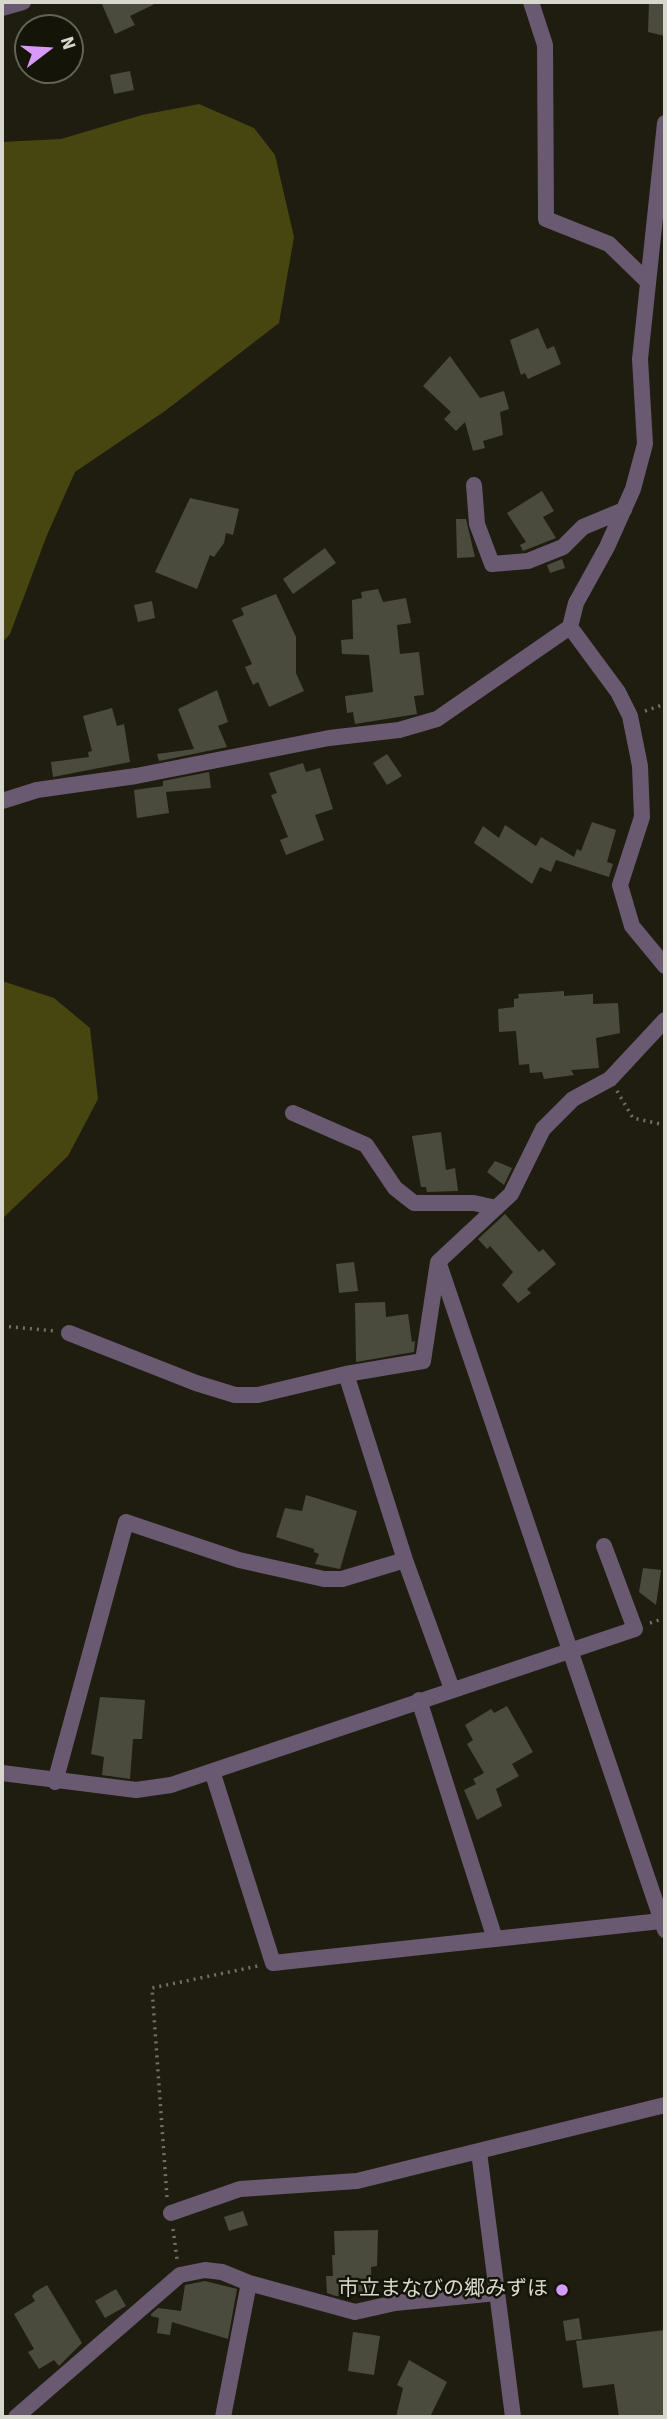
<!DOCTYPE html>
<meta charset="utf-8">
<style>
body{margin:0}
#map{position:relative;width:667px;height:2419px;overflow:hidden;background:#1e1d10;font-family:"Source Sans 3",sans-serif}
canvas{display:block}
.frame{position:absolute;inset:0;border:4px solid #d7d7ce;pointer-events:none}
.north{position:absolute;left:14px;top:14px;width:70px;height:70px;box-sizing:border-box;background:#141408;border:2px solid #626257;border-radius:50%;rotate:73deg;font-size:19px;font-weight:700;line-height:28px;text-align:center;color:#d7d7ce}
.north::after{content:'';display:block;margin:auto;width:24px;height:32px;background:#d89af8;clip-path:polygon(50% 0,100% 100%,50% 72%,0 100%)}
</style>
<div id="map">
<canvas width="667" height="2419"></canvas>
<div class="frame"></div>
<div class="north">N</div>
</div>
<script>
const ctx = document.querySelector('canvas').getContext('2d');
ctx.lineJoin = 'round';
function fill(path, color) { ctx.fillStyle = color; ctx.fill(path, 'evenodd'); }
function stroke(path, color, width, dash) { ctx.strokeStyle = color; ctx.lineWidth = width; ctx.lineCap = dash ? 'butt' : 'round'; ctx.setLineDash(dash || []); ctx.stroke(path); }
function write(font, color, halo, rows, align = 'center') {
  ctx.font = font + ' "Source Sans 3","Noto Sans JP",sans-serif'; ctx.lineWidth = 5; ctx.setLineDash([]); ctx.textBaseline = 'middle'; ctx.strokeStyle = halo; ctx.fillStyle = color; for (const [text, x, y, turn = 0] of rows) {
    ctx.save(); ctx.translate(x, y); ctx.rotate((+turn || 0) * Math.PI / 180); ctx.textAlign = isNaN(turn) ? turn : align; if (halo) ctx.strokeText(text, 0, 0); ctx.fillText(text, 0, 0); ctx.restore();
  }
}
const green = new Path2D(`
 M199,104L254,128L275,155L294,237L279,323L165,411L75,472L47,535L10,634L2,643V142L61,139L142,115Z
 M2,981L54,998L90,1028L98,1099L68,1156L2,1219Z`);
const building = new Path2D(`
 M101,2H159L130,16L135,25L115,34Z
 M649,2H665V36L648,32Z
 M130,71L134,90L114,94L110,75Z
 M538,328L547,349L554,346L561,364L528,379L525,373L521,375L510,340Z
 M450,356L480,398L504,391L509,409L500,412L503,435L483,441L485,448L473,451L465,422L456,431L444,419L451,412L423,386Z
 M542,491L554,511L543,517L556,538L523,551L520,545L526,542L507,513Z
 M190,498L239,509L233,535L226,533L224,543L214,557L210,555L197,589L155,572Z
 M456,519H466L475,557L457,558Z
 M325,548L336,563L293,594L283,579Z
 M562,559L565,568L550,573L547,565Z
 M378,589L383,602L406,598L411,623L397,625L400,654L419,652L424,695L414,696L417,714L355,724L353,712L347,713L345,696L373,692L369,655L342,654L341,640L353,639L352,600L362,598L361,592Z
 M276,594L296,637V673L304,691L269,707L258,682L253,685L245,667L252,664L232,620L244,615L241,608Z
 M152,601L155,618L138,622L134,605Z
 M217,690L228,722L218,726L227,747L159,761L157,754L194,749L178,709Z
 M112,708L117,726L124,724L130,762L53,777L51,762L89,757L88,752L92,751L83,716Z
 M387,754L402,776L387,785L373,763Z
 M303,763L306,772L320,768L333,809L315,815L324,840L286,855L280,840L288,837L271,795L277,793L269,773Z
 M209,772L211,788L166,792L169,813L137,818L134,790L163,786V781Z
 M592,822L616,830L607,862L613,864L609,877L556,860L551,872L540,867L532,884L474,843L483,826L499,838L505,825L536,846L541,837L574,857L577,849L581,851Z
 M564,991V996L593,994V1004L618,1003L620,1033L596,1038L599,1068L571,1070L574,1075L544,1079L542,1072L530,1073L529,1064L519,1065L516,1031L499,1032L498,1009L514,1007V999L519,998L518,994Z
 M441,1132L446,1170L455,1168L458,1191L427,1192L426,1187H421L412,1136Z
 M495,1161L512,1168L504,1185L487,1172Z
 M505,1214L539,1252L543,1249L556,1264L527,1289L531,1293L518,1303L502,1285L513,1272L490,1246L487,1249L478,1239Z
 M354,1262L358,1291L339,1293L336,1264Z
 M385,1302L386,1317L408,1314L412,1342L415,1341L414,1352L356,1362L355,1303Z
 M306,1495L357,1511L340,1569L315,1564L319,1554L314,1552V1549L276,1537L285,1508L302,1511Z
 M643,1568L661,1570L656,1605L639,1592Z
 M100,1697L145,1700L142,1739H133L130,1779L102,1775L104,1757L91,1754Z
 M507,1706L533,1752L512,1764L519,1776L496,1789L502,1806L477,1820L464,1790L476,1784L473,1779L484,1773L467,1744L473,1740L465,1725L491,1709L494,1713Z
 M243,2211L248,2225L229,2231L224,2217Z
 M378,2230L377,2266L371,2267L372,2293L336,2296L327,2293L326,2276H333L332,2255H335L334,2231Z
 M205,2281L237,2289L228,2339L172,2322L170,2335L157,2333L159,2318L151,2316V2314L158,2308L181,2311L185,2285Z
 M47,2285L82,2343L59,2366L54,2360L39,2369L28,2352L34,2349L14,2314L35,2301L32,2296L35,2292Z
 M116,2289L126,2306L105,2318L95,2301Z
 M579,2318L582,2339L566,2341L563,2321Z
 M665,2330V2417H619L614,2384L583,2388L576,2341Z
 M353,2332L380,2336L374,2375L348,2371Z
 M409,2360L447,2382L430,2417H396L403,2388L397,2385Z`);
const path = new Path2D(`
 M645,711L665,704
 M617,1091L633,1118L665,1125
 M2,1326L55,1331
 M650,1623L665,1618
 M167,2197L152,1988L258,1966
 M173,2229L177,2259`);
const street = new Path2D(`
 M531,2L545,45L546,219L609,244L648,282
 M2,8L23,2
 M474,485L477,524L492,564L528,561L563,547L583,527L624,510
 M570,627L618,692L630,716L640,766L642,817L620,885L632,926L665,966
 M2,801L37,790L136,776L329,738L399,730L437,719L570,627L576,603L607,547L633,489L645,444L640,359L665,123
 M293,1113L366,1145L395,1188L414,1203H474L496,1208
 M439,1264L665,1930
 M69,1333L196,1383L235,1395H258L346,1374L423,1361L438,1262L511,1194L543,1129L573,1099L610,1079L665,1020
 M346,1374L405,1560L452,1689
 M419,1700L495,1939
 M212,1771L273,1963L661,1921
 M2,1773L136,1790L171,1785L635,1629L604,1546
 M55,1782L126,1522L239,1560L324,1579H342L405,1560
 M479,2152L513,2417
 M171,2213L240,2189L357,2181L665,2105
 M16,2417L180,2275L205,2270L222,2272L249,2283L355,2312L395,2303L497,2293
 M223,2417L249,2283`);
const markers = [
 [562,2290,7,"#d89af8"]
];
const poiNames = [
 ["市立まなびの郷みずほ",548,2290]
];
fill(green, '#484610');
fill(building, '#4b4b3d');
stroke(path, '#737267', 3.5, [2, 5]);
stroke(street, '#695a71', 16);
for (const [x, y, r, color] of markers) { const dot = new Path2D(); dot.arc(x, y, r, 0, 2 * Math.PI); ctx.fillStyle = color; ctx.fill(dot); stroke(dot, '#141408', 2.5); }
write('21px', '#d7d7ce', '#141408', poiNames, 'right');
</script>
